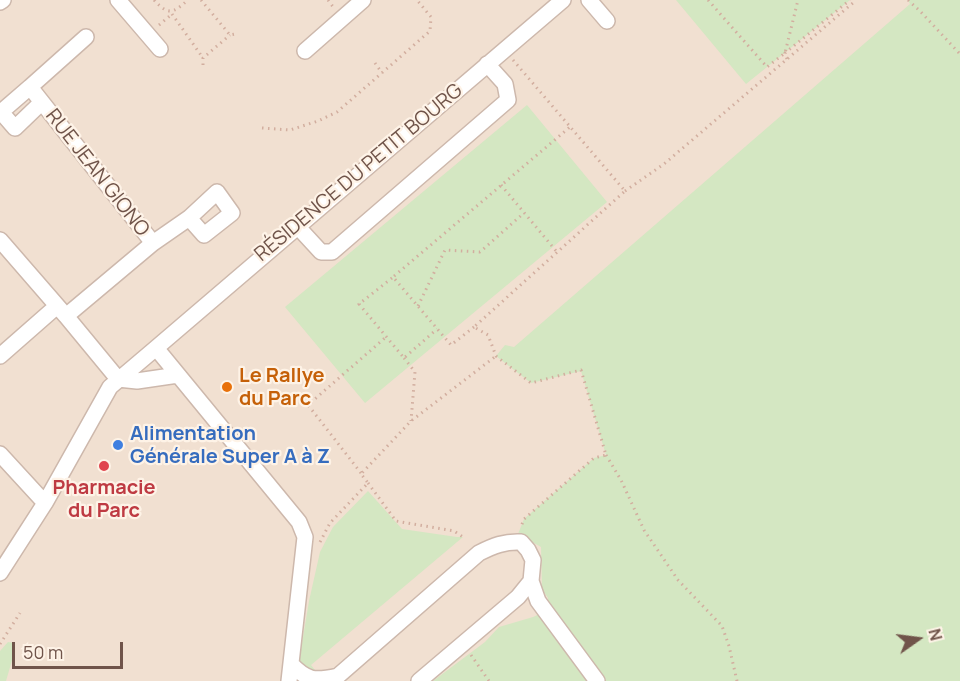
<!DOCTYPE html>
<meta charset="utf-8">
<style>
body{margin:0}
#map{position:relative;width:960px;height:681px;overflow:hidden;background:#faefe2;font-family:Manrope,sans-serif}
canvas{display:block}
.north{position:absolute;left:888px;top:609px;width:60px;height:60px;-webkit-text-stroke:4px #fef3e7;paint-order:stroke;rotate:76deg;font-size:16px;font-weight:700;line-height:24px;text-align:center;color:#70544a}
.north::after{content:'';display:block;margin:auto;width:21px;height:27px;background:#70544a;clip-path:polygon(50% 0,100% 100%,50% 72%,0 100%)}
.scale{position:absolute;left:12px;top:642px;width:111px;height:27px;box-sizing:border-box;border:3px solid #70544a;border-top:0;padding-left:8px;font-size:18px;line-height:21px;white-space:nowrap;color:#70544a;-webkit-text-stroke:4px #fef3e7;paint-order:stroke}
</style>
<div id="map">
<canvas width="960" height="681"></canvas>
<div class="north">N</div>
<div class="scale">50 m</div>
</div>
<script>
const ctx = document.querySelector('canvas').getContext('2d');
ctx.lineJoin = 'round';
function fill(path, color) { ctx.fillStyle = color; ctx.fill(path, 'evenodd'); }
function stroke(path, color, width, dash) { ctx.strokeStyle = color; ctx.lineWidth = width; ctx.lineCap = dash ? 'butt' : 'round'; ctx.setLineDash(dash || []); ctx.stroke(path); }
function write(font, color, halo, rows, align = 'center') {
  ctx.font = font + ' Manrope,sans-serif'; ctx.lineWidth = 4.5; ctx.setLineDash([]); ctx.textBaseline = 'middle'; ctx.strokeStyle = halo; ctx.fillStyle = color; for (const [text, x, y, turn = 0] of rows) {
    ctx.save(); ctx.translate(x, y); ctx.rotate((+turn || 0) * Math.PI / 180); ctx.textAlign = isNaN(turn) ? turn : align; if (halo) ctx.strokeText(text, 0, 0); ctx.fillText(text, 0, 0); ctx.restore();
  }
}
const residential = new Path2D(`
 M0,0H960V681H0Z`);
const green = new Path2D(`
 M676,0H850L746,84Z
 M908,0H960V681H433L485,642L499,627L533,617L546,611L548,598L542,589L541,547L518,534L524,519L594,458L606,455L581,371L531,383L496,356L505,345L514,347L910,4Z
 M527,105L607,202L365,403L285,307Z
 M368,491L402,529L457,537H463L311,665L321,678L317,681H297L299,661L309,601L320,552L333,527Z
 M8,642L14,643L15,650L6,681H0V651Z`);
const path = new Path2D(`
 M154,0C169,16 173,13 188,0
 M201,0L230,35L235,34
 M328,0L334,8
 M708,0L767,67L785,53L798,0
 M908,0L920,11L960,54
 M172,14L203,58
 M159,25L172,14
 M787,59L785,53L850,0
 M513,60L625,191L474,327L488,335L496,356L531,383L581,370L606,455L594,458L524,519L521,527
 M375,63L382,73
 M203,65V58L230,35
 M262,128L290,130L318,121L337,112L430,31L431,17L417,0
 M501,185L557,252
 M625,191L664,164L854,2L852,0
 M392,278L359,304L404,358L437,329
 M418,306L445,250L480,252L524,213
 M474,327L451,345L393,277L570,127
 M404,358L415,372L411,421
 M606,455L621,480L644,530L678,580L722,626L729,646L737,681
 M361,473L308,405L386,337
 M368,483L396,521L454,531L463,537
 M320,542L330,523L368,483L361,474L411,421L496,356
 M0,644L20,613
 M471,655L489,681`);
const minor = new Path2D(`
 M118,0L160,49
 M589,0L607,21
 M0,2L3,0
 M305,51L363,0
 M30,87L86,37
 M41,103L15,128L1,112L30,87L153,243
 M297,226L321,252H332L508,100L505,84L487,64
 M0,240L66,316L118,379
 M66,316L153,243L189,218L217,192L232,213L204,235L189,218
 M156,348L563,0
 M0,356L57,306
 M118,379L137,381L178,375
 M0,454L45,503
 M0,573L45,503L110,387L156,348L299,522L305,537L289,681
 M531,581L538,601L597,681
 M291,664C307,681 315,681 338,676L479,553C493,546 505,541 521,542L528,550L533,560L531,581L518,597L419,681`);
const markers = [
 [227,387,6,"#e8710a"],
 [118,445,6,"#3f7fe0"],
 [104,466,6,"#e0444e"]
];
const streetNames = [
 ["RUE JEAN GIONO",97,173,52],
 ["RÉSIDENCE DU PETIT BOURG",359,173,-40]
];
const foodNames = [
 ["Le Rallye",239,376],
 ["du Parc",239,399]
];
const shopNames = [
 ["Alimentation",130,434],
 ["Générale Super A à Z",130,457]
];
const healthNames = [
 ["Pharmacie",104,488],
 ["du Parc",104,511]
];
fill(residential, '#f1e0d1');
fill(green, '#d4e7c2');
stroke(minor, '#cdb8ac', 18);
stroke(path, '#d2ae9f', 3, [1.5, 4.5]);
stroke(minor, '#fff', 15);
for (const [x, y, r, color] of markers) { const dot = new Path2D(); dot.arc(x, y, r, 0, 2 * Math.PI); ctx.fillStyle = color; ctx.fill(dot); stroke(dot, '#fef3e7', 2); }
write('20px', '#70544a', '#fef3e7', streetNames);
write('bold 20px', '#c56008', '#fef3e7', foodNames, 'left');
write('bold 20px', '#366cbe', '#fef3e7', shopNames, 'left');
write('bold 20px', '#be3a42', '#fef3e7', healthNames);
</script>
